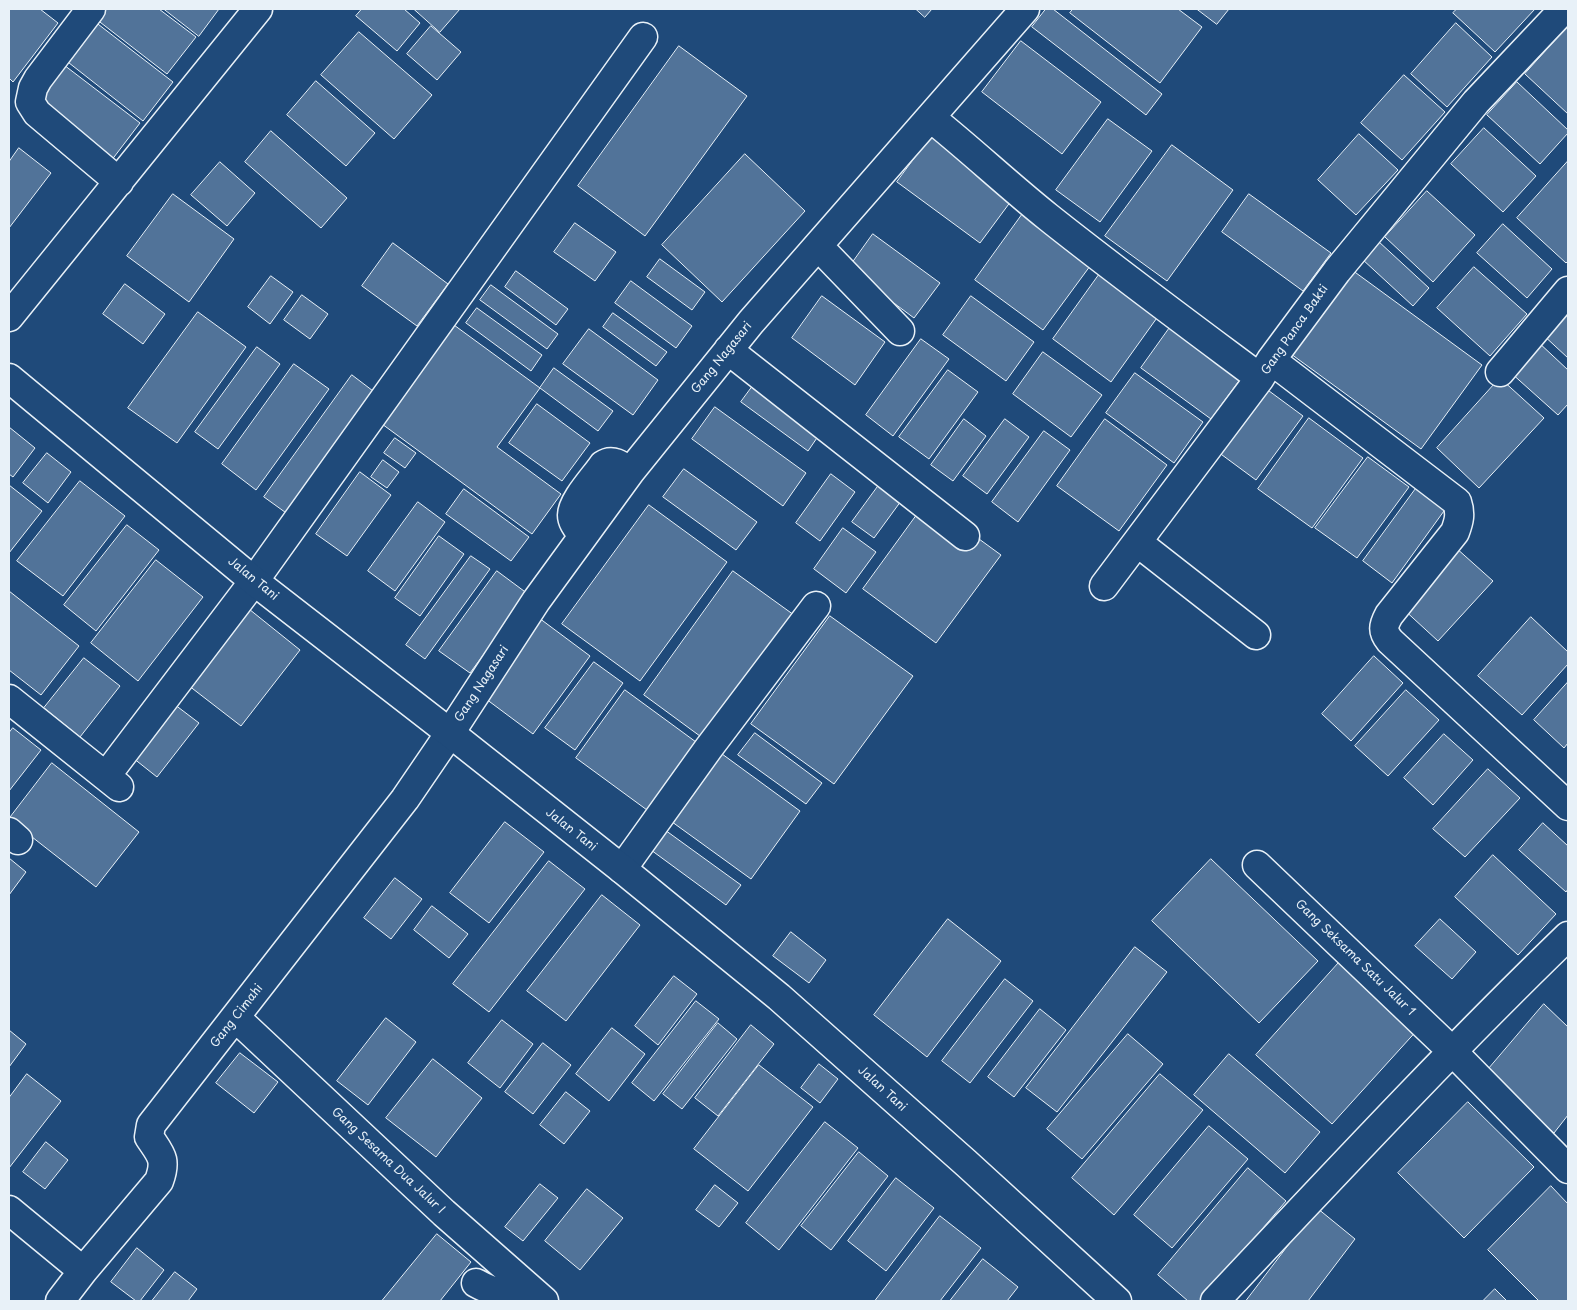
<!DOCTYPE html>
<style>
body{margin:0}
#map{position:relative;width:1577px;height:1310px;overflow:hidden;background:#1f4a7a;font-family:"Playpen Sans",sans-serif}
canvas{display:block}
.frame{position:absolute;inset:0;border:10px solid #e8f1f8;pointer-events:none}
</style>
<div id="map">
<canvas width="1577" height="1310"></canvas>
<div class="frame"></div>
</div>
<script>
const ctx = document.querySelector('canvas').getContext('2d');
ctx.lineJoin = 'round';
function fill(path, color) { ctx.fillStyle = color; ctx.fill(path, 'evenodd'); }
function stroke(path, color, width, dash) { ctx.strokeStyle = color; ctx.lineWidth = width; ctx.lineCap = dash ? 'butt' : 'round'; ctx.setLineDash(dash || []); ctx.stroke(path); }
function write(font, color, halo, rows, align = 'center') {
  ctx.font = font + ' "Playpen Sans",sans-serif'; ctx.lineWidth = 4; ctx.setLineDash([]); ctx.textBaseline = 'middle'; ctx.strokeStyle = halo; ctx.fillStyle = color; for (const [text, x, y, turn = 0] of rows) {
    ctx.save(); ctx.translate(x, y); ctx.rotate((+turn || 0) * Math.PI / 180); ctx.textAlign = isNaN(turn) ? turn : align; if (halo) ctx.strokeText(text, 0, 0); ctx.fillText(text, 0, 0); ctx.restore();
  }
}
const building = new Path2D(`
 M9,9H40L58,23L13,82L9,78Z
 M104,9H159L196,37L167,74L96,19Z
 M164,9H219L199,36Z
 M362,9H404L420,23L397,51L356,16Z
 M414,9H460L440,32Z
 M916,9H932L925,17Z
 M1046,9H1053L1162,94L1146,115L1032,27Z
 M1073,9H1178L1202,27L1160,83L1070,13Z
 M1197,9H1229L1217,24Z
 M1457,9H1535L1495,52L1453,13Z
 M94,21L173,82L143,121L64,59Z
 M1456,23L1492,57L1447,107L1411,74Z
 M431,26L461,52L437,80L407,54Z
 M1568,26V114L1525,74Z
 M359,32L432,95L394,139L321,75Z
 M1021,41L1101,102L1062,154L982,92Z
 M679,46L747,96L645,236L578,186Z
 M64,65L140,123L111,161L36,103Z
 M1404,75L1445,112L1402,160L1361,123Z
 M316,81L375,133L346,166L287,115Z
 M1517,82L1568,130V133L1540,164L1487,115Z
 M1108,119L1152,151L1100,222L1056,190Z
 M1484,128L1536,176L1503,212L1451,164Z
 M271,131L347,198L321,228L245,162Z
 M1359,134L1398,170L1356,215L1318,180Z
 M931,136L1014,197L980,243L897,182Z
 M1172,145L1233,190L1167,281L1105,236Z
 M19,148L51,173L9,228V162Z
 M745,154L805,211L722,302L662,245Z
 M1568,161V261L1566,263L1517,218Z
 M220,162L255,193L227,226L191,195Z
 M1427,191L1475,235L1433,282L1385,237Z
 M173,194L234,239L189,302L127,256Z
 M1249,194L1331,253L1303,291L1222,232Z
 M1024,212L1093,262L1043,330L975,280Z
 M575,223L616,252L595,281L554,252Z
 M1503,224L1552,269L1527,298L1477,253Z
 M873,234L940,283L914,318L848,269Z
 M1378,241L1429,288L1413,306L1362,259Z
 M393,243L448,284L417,326L362,286Z
 M660,259L705,292L692,310L647,277Z
 M1474,267L1527,314L1490,356L1437,308Z
 M1352,270L1482,365L1421,449L1291,354Z
 M516,271L568,309L556,325L505,287Z
 M1101,272L1159,315L1111,382L1053,339Z
 M271,276L293,292L270,324L248,307Z
 M631,281L692,326L676,348L615,303Z
 M125,284L165,314L143,344L103,314Z
 M491,285L558,334L547,349L480,300Z
 M302,295L328,314L310,339L284,320Z
 M822,296L885,342L855,385L792,338Z
 M971,296L1034,342L1006,381L943,335Z
 M1568,305V358L1541,333Z
 M477,308L542,355L531,371L466,323Z
 M198,312L246,347L177,443L128,408Z
 M613,313L667,352L656,366L603,327Z
 M454,325L540,388L497,447L561,494L532,534L382,424Z
 M1171,326L1241,378L1211,419L1141,368Z
 M589,329L658,380L633,415L563,364Z
 M921,339L949,359L893,436L866,415Z
 M1537,341L1568,370V404L1558,415L1510,372Z
 M257,347L280,364L218,449L195,432Z
 M1043,352L1102,395L1071,437L1013,394Z
 M294,364L329,389L256,490L222,464Z
 M554,368L613,411L598,431L540,388Z
 M948,370L978,392L929,459L899,437Z
 M1135,373L1203,422L1174,463L1106,413Z
 M352,375L377,394L289,515L264,497Z
 M1500,378L1544,418L1479,488L1437,448Z
 M755,383L821,432L808,451L741,402Z
 M1261,385L1303,416L1256,480L1214,449Z
 M537,404L590,443L562,481L509,443Z
 M715,407L806,473L783,506L692,439Z
 M1309,418L1363,458L1312,528L1258,489Z
 M964,419L986,436L953,481L931,465Z
 M1005,419L1029,437L987,494L963,476Z
 M1105,419L1167,465L1119,531L1057,486Z
 M9,427L35,448L13,477L9,474Z
 M1044,431L1070,450L1018,522L992,502Z
 M395,438L416,453L405,468L384,453Z
 M47,453L71,472L48,503L23,483Z
 M1368,457L1409,487L1357,558L1315,528Z
 M383,460L399,472L387,488L371,477Z
 M684,469L757,522L736,550L663,497Z
 M360,472L391,495L347,556L316,534Z
 M831,474L855,492L820,541L796,523Z
 M80,481L125,516L63,596L17,561Z
 M1420,483L1449,504L1392,583L1363,561Z
 M9,485L42,511L9,553Z
 M879,485L901,501L874,538L852,522Z
 M464,489L529,537L511,561L446,514Z
 M927,501L1001,555L936,643L863,589Z
 M418,502L445,522L395,591L368,571Z
 M649,505L727,562L640,681L562,624Z
 M127,525L159,550L96,631L64,605Z
 M843,528L876,552L846,593L814,569Z
 M439,536L464,554L420,616L395,598Z
 M1455,547L1493,581L1438,641L1401,607Z
 M471,556L490,569L425,659L406,645Z
 M156,560L203,597L138,681L91,643Z
 M497,571L528,594L470,673L439,651Z
 M733,571L794,615L704,739L644,695Z
 M9,591L79,646L41,695L9,670Z
 M244,605L300,650L241,726L184,682Z
 M830,616L913,676L834,784L751,724Z
 M1531,617L1568,652V664L1522,715L1478,676Z
 M539,618L590,656L533,734L482,696Z
 M1374,656L1403,683L1351,741L1322,714Z
 M84,658L120,686L80,737L44,708Z
 M594,662L623,683L575,750L545,728Z
 M1568,682V743L1564,748L1534,720Z
 M625,690L696,742L647,810L576,758Z
 M1406,690L1439,720L1388,776L1355,746Z
 M170,701L199,723L157,777L128,754Z
 M13,728L41,750L9,791V733Z
 M755,733L822,783L806,804L738,755Z
 M1444,734L1473,760L1433,805L1404,778Z
 M718,751L800,811L751,879L668,819Z
 M52,763L139,832L96,887L9,819Z
 M1488,769L1520,798L1465,857L1433,829Z
 M505,822L544,852L489,923L450,893Z
 M1543,823L1568,846V889L1566,892L1519,850Z
 M665,830L741,885L726,905L651,850Z
 M1493,855L1556,914L1518,955L1455,897Z
 M9,858L26,872L9,895Z
 M1211,859L1318,961L1259,1023L1152,921Z
 M549,861L585,889L489,1012L453,984Z
 M395,878L422,899L391,939L364,918Z
 M602,895L640,925L566,1021L527,991Z
 M432,906L468,934L449,958L414,930Z
 M948,919L1001,961L927,1057L874,1015Z
 M1440,919L1476,952L1452,979L1415,946Z
 M791,932L826,960L809,983L773,956Z
 M1135,947L1167,972L1057,1112L1026,1088Z
 M1344,957L1420,1027L1332,1124L1256,1055Z
 M674,976L697,994L658,1045L635,1026Z
 M1005,979L1033,1001L970,1083L942,1061Z
 M696,1001L719,1019L654,1101L632,1083Z
 M1544,1004L1568,1027V1115L1554,1133L1486,1072Z
 M1040,1009L1066,1030L1014,1097L988,1077Z
 M386,1018L416,1042L368,1105L337,1081Z
 M502,1020L533,1044L500,1088L468,1063Z
 M718,1023L737,1039L682,1109L663,1094Z
 M751,1025L774,1044L718,1116L695,1098Z
 M612,1028L645,1054L609,1101L576,1074Z
 M9,1030L26,1044L9,1067Z
 M1128,1034L1163,1064L1082,1159L1047,1129Z
 M543,1043L571,1065L533,1114L505,1092Z
 M240,1053L278,1082L254,1113L216,1083Z
 M1229,1054L1320,1132L1285,1173L1194,1095Z
 M433,1059L482,1098L436,1157L386,1118Z
 M819,1064L838,1079L820,1103L801,1088Z
 M759,1065L813,1107L748,1191L694,1149Z
 M27,1074L61,1101L9,1168V1098Z
 M1160,1074L1203,1110L1114,1215L1072,1178Z
 M566,1092L590,1111L564,1144L540,1125Z
 M1468,1102L1534,1167L1464,1238L1398,1173Z
 M825,1122L858,1148L779,1250L746,1223Z
 M1209,1126L1248,1159L1172,1248L1134,1215Z
 M46,1142L68,1160L45,1189L23,1172Z
 M859,1152L888,1176L831,1250L801,1226Z
 M1248,1168L1286,1201L1201,1301H1188L1158,1275Z
 M896,1178L934,1208L886,1271L848,1241Z
 M540,1184L558,1198L523,1241L505,1227Z
 M715,1185L738,1203L719,1227L696,1210Z
 M1551,1186L1568,1204V1301H1539L1488,1250Z
 M587,1189L623,1218L580,1270L545,1241Z
 M1317,1208L1355,1239L1308,1301H1246Z
 M940,1216L981,1248L940,1301H875Z
 M437,1234L471,1262L440,1301H382Z
 M137,1248L164,1270L140,1301H136L111,1282Z
 M983,1259L1018,1287L1007,1301H950Z
 M175,1272L197,1289L188,1301H152Z
 M1495,1289L1507,1301H1483Z`);
const minor = new Path2D(`
 M91,9L38,79L33,88L30,102L37,113L119,182
 M931,118C971,150 1008,185 1048,217C1117,272 1189,325 1260,378L1271,360L1337,271L1476,102L1564,9
 M818,246L900,331
 M9,317L258,9
 M728,350L965,536
 M1271,360L1457,502C1461,514 1459,521 1455,532L1389,615C1383,626 1382,631 1390,641L1568,806
 M1500,372L1568,291
 M583,536C579,530 572,523 572,515C572,501 595,477 603,465C613,458 622,466 630,472
 M1137,542L1256,635
 M1104,586L1260,378
 M9,699L119,787
 M106,776L254,581L643,37
 M9,832L18,840
 M1257,865L1452,1051L1568,1169
 M622,869L708,749L816,606
 M236,1018L444,1213L544,1301
 M9,1210L83,1271
 M476,1283C495,1294 513,1297 535,1294
 M60,1301L83,1271L159,1181C167,1159 161,1155 149,1137L151,1125L405,799L450,733L536,601L630,472L751,322L1025,9
 M1215,1301C1331,1178 1446,1054 1568,936`);
const highway = new Path2D(`
 M9,378L254,581L450,733L622,869L779,997L966,1163L1117,1301`);
const streetNames = [
 ["Gang Panca Bakti",1295,330,-55],
 ["Gang Nagasari",722,358,-51],
 ["Jalan Tani",253,579,39],
 ["Gang Nagasari",482,684,-57],
 ["Jalan Tani",571,830,38],
 ["Gang Seksama Satu Jalur 1",1355,958,44],
 ["Gang Cimahi",237,1016,-52],
 ["Jalan Tani",882,1089,42],
 ["Gang Sesama Dua Jalur I",388,1161,43]
];
fill(building, '#517399');
stroke(building, '#e8f1f8', 1);
stroke(minor, '#e8f1f8', 31);
stroke(highway, '#e8f1f8', 31);
stroke(minor, '#1f4a7a', 28);
stroke(highway, '#1f4a7a', 28);
write('12px', '#e8f1f8', '#1f4a7a', streetNames);
</script>
